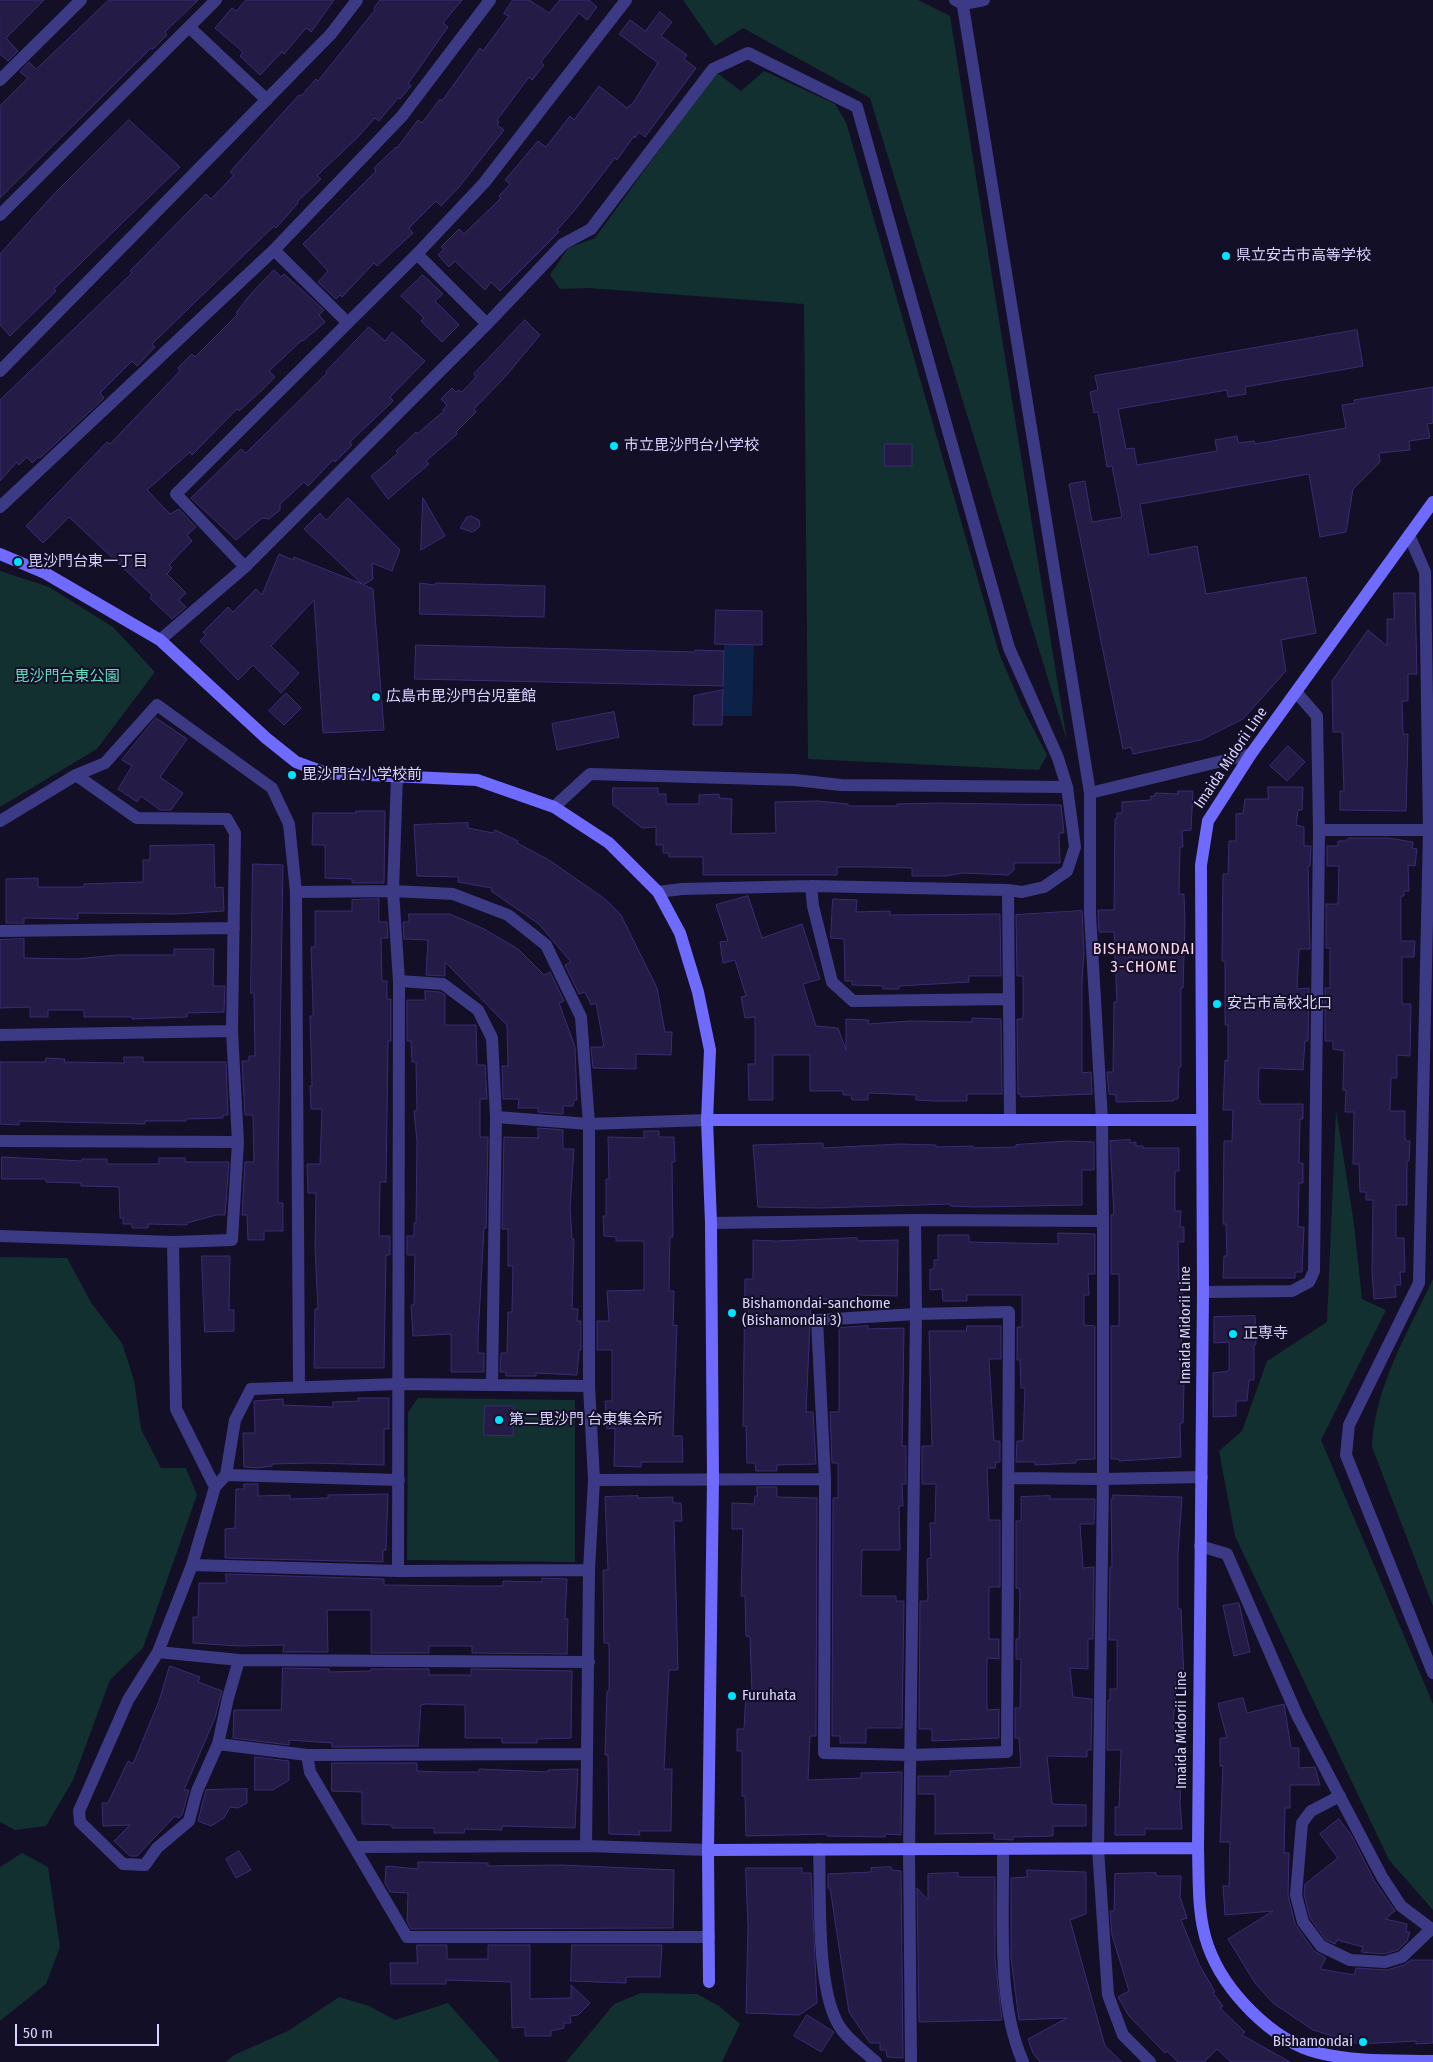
<!DOCTYPE html>
<meta charset="utf-8">
<style>
body{margin:0}
#map{position:relative;width:1433px;height:2062px;overflow:hidden;background:#130f26;font-family:"Fira Sans Condensed",sans-serif}
canvas{display:block}
.scale{position:absolute;left:15px;top:2024px;width:144px;height:22px;box-sizing:border-box;border:2px solid #d9d4ff;border-top:0;padding-left:6px;font-size:15px;line-height:18px;white-space:nowrap;color:#d9d4ff;-webkit-text-stroke:4px #130f26;paint-order:stroke}
</style>
<div id="map">
<canvas width="1433" height="2062"></canvas>
<div class="scale">50 m</div>
</div>
<script>
const ctx = document.querySelector('canvas').getContext('2d');
ctx.lineJoin = 'round';
function fill(path, color) { ctx.fillStyle = color; ctx.fill(path, 'evenodd'); }
function stroke(path, color, width, dash) { ctx.strokeStyle = color; ctx.lineWidth = width; ctx.lineCap = dash ? 'butt' : 'round'; ctx.setLineDash(dash || []); ctx.stroke(path); }
function write(font, color, halo, rows, align = 'center') {
  ctx.font = font + ' "Fira Sans Condensed","Noto Sans JP",sans-serif'; ctx.lineWidth = 4; ctx.setLineDash([]); ctx.textBaseline = 'middle'; ctx.strokeStyle = halo; ctx.fillStyle = color; for (const [text, x, y, turn = 0] of rows) {
    ctx.save(); ctx.translate(x, y); ctx.rotate((+turn || 0) * Math.PI / 180); ctx.textAlign = isNaN(turn) ? turn : align; if (halo) ctx.strokeText(text, 0, 0); ctx.fillText(text, 0, 0); ctx.restore();
  }
}
const green = new Path2D(`
 M683,0H918L950,16L1067,741L870,98L743,28L715,46Z
 M764,71L835,104L846,122L999,653L1022,707L1047,755L1039,770L808,759L804,304L588,288L560,289L550,275L568,248L595,238L716,72L741,91Z
 M0,571L49,587L113,627L155,672L97,749L0,807Z
 M1336,1110L1354,1224L1362,1299L1386,1310L1321,1440L1433,1704V1910L1389,1860L1235,1536L1219,1451L1242,1431L1267,1361L1327,1322Z
 M0,1257L67,1258L92,1304L122,1343L134,1380L141,1429L161,1468H186L197,1495L143,1648L110,1680L73,1780L46,1826L15,1830L0,1822Z
 M1433,1273V1606L1372,1447C1374,1388 1408,1332 1433,1279Z
 M418,1398L575,1400V1562L407,1560L408,1412Z
 M22,1853L48,1867L60,1947L46,1984L0,2021V1867Z
 M641,1993L697,1994L719,2006L740,2024L722,2062H566L614,2004Z
 M339,1997L369,2006L395,2020L448,2003L500,2062H226L234,2055L288,2031Z`);
const water = new Path2D(`
 M724,645H754L752,716H722Z`);
const building = new Path2D(`
 M0,0H44L6,38L18,51L8,61L0,54Z
 M109,0H198L165,32L167,35L153,49L151,48L0,198V106L28,78L20,72L29,62L36,69Z
 M246,0H334L311,32L306,28L284,54L282,52L260,75L240,56L243,52L215,28L232,8L236,11Z
 M380,0H462L443,23L448,27L408,84L411,86L400,99L398,98L379,121L375,118L359,136L323,170L317,176L321,179L297,202L298,203L276,228L274,226L190,307L152,344L155,347L137,366L132,361L100,393L104,398L101,401L40,458L38,457L32,463L27,457L19,465L17,462L0,481V400L132,273L130,271L206,194L211,199L234,175L230,172L287,108L299,95L301,96L316,79L318,81L375,10L374,9Z
 M513,0H529L549,13L560,0H589L597,7L587,20L579,13L541,62L544,65L532,80L529,77L497,120L499,122L497,125L504,130L459,187L441,206L436,201L409,228L413,233L377,266L374,263L342,297L340,295L336,299L318,282L328,271L303,244L376,171L374,168L396,147L397,148L418,120L422,123L440,99L442,101L480,48L483,51L509,16L504,14Z
 M660,12L672,22L661,36L687,55L684,59L696,68L645,137L639,132L635,138L634,136L617,160L615,158L574,211L557,230L559,232L500,291L491,282L485,290L455,261L449,267L438,255L444,249L441,247L459,229L464,234L501,198L499,196L510,184L505,180L538,141L546,147L570,116L574,120L599,86L627,108L633,103L658,63L619,34L630,20L645,31Z
 M129,120L180,167L54,289L56,291L10,336L0,325V254L55,193Z
 M274,270L281,277L284,274L324,310L319,315L325,322L303,341L302,340L269,371L275,377L262,390L239,411L237,409L192,455L190,452L147,490L170,514L179,509L196,527L187,535L192,541L169,565L172,568L167,574L186,593L179,600L186,607L172,619L150,598L152,595L69,517L43,543L26,526L107,442L110,444L180,371L178,368L192,354L195,357L238,314L236,313L250,295Z
 M423,275L443,294L435,301L459,325L442,342L421,321L424,318L401,296Z
 M525,320L540,335L505,377L474,409L476,412L456,432L457,434L426,461L429,464L388,499L371,476L398,453L396,451L416,432L417,434L444,411L443,410L447,405L441,399L452,388L456,392L459,390L462,392L476,377L474,374Z
 M369,327L385,341L392,332L425,361L390,397L393,401L350,442L352,445L335,462L333,460L308,486L304,482L280,504V510L269,519L262,518L236,540L191,498L241,449L246,453L327,373L326,372Z
 M1357,330L1363,366L1245,387L1246,394L1228,397L1227,390L1118,409L1126,449L1134,448L1137,465L1217,451L1215,440L1237,436L1238,443L1254,441L1255,444L1346,428L1342,405L1355,403L1354,400L1433,387V423L1427,424L1430,438L1409,441L1410,450L1379,453L1380,462L1353,489L1346,532L1320,537L1309,474L1140,504L1149,555L1197,546L1206,594L1306,577L1316,633L1281,640L1286,671L1243,719L1201,740L1133,754L1131,747L1123,749L1069,484L1085,481L1092,522L1122,517L1112,466L1107,467L1098,412L1094,413L1090,392L1098,390L1095,376Z
 M885,444H912V466H885Z
 M348,498L400,550L392,571L372,563L373,579L363,585L373,589L384,730L323,733L314,600L271,646L299,673L281,693L253,665L238,680L200,641L206,635L203,632L228,607L233,612L256,589L262,595L279,554L293,560L294,557L362,584L304,529L320,513L326,520Z
 M423,498L445,536L421,550Z
 M471,516L479,520L480,526L476,530L472,532L460,528L466,518Z
 M420,583L434,585L436,583L545,586L544,617L420,614Z
 M1394,593H1415L1417,674H1408V701H1402L1403,734H1408L1406,811L1340,810V791H1344L1342,732H1333L1332,681L1368,630L1387,646V619H1394Z
 M716,610L762,611V645L715,644Z
 M416,645L695,652V650L724,651L723,686L415,679Z
 M723,690L722,725H693L694,696Z
 M286,693L301,708L284,725L269,711Z
 M614,712L619,737L557,750L552,724Z
 M156,718L187,739L160,777L183,793L171,810H160L141,796L137,802L118,789L132,766L122,760Z
 M1288,746L1305,762L1287,781L1270,766Z
 M1268,787H1303L1302,810H1298L1296,825L1304,827V846H1311L1310,866H1308L1310,949H1299L1297,989L1309,988L1308,1041H1305L1303,1070L1259,1068L1258,1100H1260V1104H1303V1119H1300L1299,1163H1303V1183H1299L1298,1227H1304L1302,1272H1295V1278H1223L1224,1256H1227L1226,1224H1223L1224,1141H1232L1233,1110H1223L1225,1060L1228,1061V1025H1225V961H1222L1223,874H1228L1229,841H1236V814L1243,813L1245,799H1268Z
 M613,788H658V794H666V804H699V795L719,794V798L732,799L731,834L776,833L775,802L818,801L848,804V806H897V804L939,803L1061,805L1064,833H1059L1060,863H1014V870L1008,875L963,873L947,876H912V868L871,867H837V875H703V857H669V853H663V845H656V827L642,828L613,805Z
 M1178,791H1193L1191,830L1182,831L1183,847H1180L1179,894H1184L1185,922L1183,988H1181V1067H1179L1178,1099H1173L1174,1101L1116,1102V1095L1109,1094L1107,1072H1113L1114,1002H1117L1114,932H1099L1098,914V910H1114L1115,819H1117V813H1122V802L1151,800V796H1155V793L1178,794Z
 M356,811H385L384,883H352V879L325,878V845H312L313,813H356Z
 M468,823V828L493,833L495,830L518,841L517,843L549,860L605,899L621,915L657,988L665,1032H672L671,1055L636,1054V1069L593,1068L591,1047H604L596,1003L591,1005L585,992L579,994L565,965L571,962L539,924L491,891L492,888L458,882L459,877L417,876L414,825Z
 M1349,838H1388L1413,842L1412,848L1417,849L1415,866L1408,865L1409,891H1404V896H1401V941H1415L1414,957H1402V1004H1411L1410,1056L1397,1055V1078H1391L1390,1111H1405V1138L1406,1141H1410L1409,1161H1407V1205H1396V1238H1404L1405,1272H1400L1401,1285H1395L1396,1297L1374,1299L1372,1272L1373,1200H1366V1192H1360L1359,1164H1353L1354,1112H1345L1346,1090H1343L1344,1051L1333,1049V1041H1325V988H1330V948H1326V904H1338L1339,866H1327V846H1338V841H1345Z
 M214,845L215,888L223,887L224,911L176,914L78,913V919L24,918V923H6V879L38,878V887H84V884L143,882V860H150V846Z
 M253,864L283,865L278,1167V1203H283V1231H264V1240H248L247,1215H242L245,1162H254L253,1115H245L242,1061H249V1056H255L254,993H251Z
 M748,896L762,938L802,924L820,979L803,984L816,1026L838,1028L846,1050V1019L869,1020L868,1024L910,1021L972,1022V1018L1001,1019L1002,1094H967V1101H935L916,1100V1095L868,1093V1100H852L851,1095H843V1091H810V1055H773V1100H749L748,1064H755V1017L745,1018L741,997L746,996L735,960L723,963L720,942L728,941L716,905Z
 M379,899V922H387L388,938H381L382,981H387V999H391V1041H388L386,1182H380L379,1236H390V1255H386L384,1368H314L315,1309H318L315,1248L316,1193H308L307,1164H320L322,1109H311L310,1086H312L310,1016H313V1006L311,947H315V911H352V900Z
 M833,899L857,900L856,912L890,911V915L1000,914L1001,976H969V982L899,986V989H883V986L852,985V981H845L844,939L831,938Z
 M1082,911L1084,952L1082,980V1073L1091,1072L1092,1094L1021,1097V1094H1018L1017,1019H1023V976H1017L1016,915Z
 M409,914H450L484,929L518,949L544,975L550,972L564,1001L559,1003L575,1047L577,1100H574L573,1106H563V1114L538,1112V1108H518L519,1099H503L502,1066H508L507,1025L445,962V976L426,975L428,940L404,939L403,922H409Z
 M24,939V958L77,959L116,955H174V949H214L213,986H225L224,1012L187,1013V1017L132,1019V1017H84V1010H48V1017H30V1007L0,1008V940Z
 M425,991L440,992L445,995V1025H476L477,1065H485L487,1099H480V1137H488L486,1228H484L478,1337V1353H484V1372H451V1334L413,1336L411,1305H414L415,1255H407V1236H414V1223H416L417,1141L414,1111L417,1110L416,1062H412L411,1041H407V1000H425Z
 M124,1057H143V1062H226L228,1115H223V1118L186,1119V1121H145V1124L19,1121V1125L0,1124V1062H45L46,1058L65,1059L64,1062L124,1063Z
 M538,1128L563,1130V1149H574L570,1208L572,1239H574L572,1309H578L577,1321H581V1350H579L577,1375L536,1373V1376H506V1372H500L501,1353H507L508,1312H512L513,1266H508V1229H502L504,1137L538,1138Z
 M644,1131H659V1137H674L675,1162H672L673,1237H670L669,1291H674L673,1326L677,1325L673,1436H682L683,1462H641V1467L614,1466L615,1428L607,1429L605,1401H612V1350H597V1321H609L607,1291L644,1290V1241H616V1237L604,1236L603,1216H606V1179H609L608,1137L644,1138Z
 M1130,1140V1143L1136,1142V1146H1143V1148H1179V1171H1175V1211H1181L1180,1227H1184V1242H1178L1179,1284H1183L1181,1363H1183L1184,1384L1183,1423H1180L1181,1457L1119,1461V1459H1111V1326H1119V1274H1111V1215H1114L1110,1141Z
 M1068,1141L1094,1142V1170H1082V1205L976,1207L950,1206V1204L821,1208L758,1207L753,1145L823,1143V1148L900,1144L936,1145V1147L973,1146V1148L1016,1147V1145Z
 M2,1157L82,1161V1159H107V1164H159V1158H185V1162H229L225,1215H216L187,1223V1225L148,1224V1228H132V1224H123V1218H120L119,1187L81,1186V1183L46,1182V1179H2Z
 M1058,1233L1095,1234V1274H1088L1089,1295H1084V1325L1095,1326V1459L1076,1460V1463L1035,1465V1462H1016L1017,1441H1023L1025,1388H1021L1020,1360H1017V1327H1022V1295H967V1301H943L942,1289L930,1290V1269H934V1260H938V1235H969V1242L1058,1244Z
 M857,1238L858,1241L898,1240L897,1296L857,1295V1300L811,1299L806,1412H813L816,1464L777,1465V1471H756L755,1463H747L746,1426H743L745,1279H753V1240L776,1241Z
 M202,1256H230L229,1310H234V1331L205,1332Z
 M1255,1316L1256,1344L1254,1345V1380H1249L1247,1401H1236V1416L1213,1417V1373L1229,1371V1342L1214,1343V1317Z
 M868,1326V1329L904,1328L902,1446H906V1484H902L903,1506H899L900,1550H862L861,1596H896V1601H904L902,1728H866V1743H840V1736H832L833,1498H838V1463H832L830,1412H839V1328Z
 M967,1326H1001V1359H989L994,1441H1000V1462H996L995,1468H987L989,1520H1000V1587H989V1639H999V1659L987,1658V1710L999,1709V1738L932,1741V1729H919L920,1601H927L928,1598L927,1559L931,1558L930,1523H935L936,1484H922V1446H932L929,1331H966Z
 M358,1398H389V1429H384V1465L310,1463L272,1464V1466L258,1468L244,1467L243,1433H255L254,1401L283,1399V1405L333,1407V1402L359,1401Z
 M485,1406H514L513,1436L484,1435Z
 M244,1484H258V1496L290,1495V1499L328,1498V1495L388,1494L386,1550H383V1562L225,1558V1529L235,1528L236,1489H244Z
 M757,1487H777V1497L817,1498L816,1736H810L808,1780L861,1778V1773L902,1772L901,1835L885,1834V1837L827,1836V1834L746,1836L745,1796H742V1751H737V1729H744L746,1693H752L750,1637L746,1636L745,1596H741L743,1529H732V1503L754,1504L755,1496H757Z
 M1113,1495L1182,1497L1178,1554V1609H1181L1184,1681H1176L1173,1729H1178V1775H1181L1180,1803L1182,1829H1145V1835H1115V1807H1119L1121,1750H1107L1108,1700H1110V1689H1117V1640H1109L1110,1567H1112L1111,1499H1113Z
 M638,1496V1498L673,1497V1503H681L682,1521H674L678,1670H669L664,1769H672L671,1831H639L640,1835L609,1834L608,1755H605L607,1691H609V1643H604L603,1570H608L605,1497Z
 M1050,1496V1499H1095L1094,1524H1080L1083,1568L1094,1567L1093,1639H1088V1669L1070,1668L1073,1697L1092,1699L1091,1750H1087V1757L1047,1756L1052,1804L1086,1805V1826H1053V1836L1013,1837V1840L994,1839V1833L935,1834V1794H918V1776H950V1771L1021,1767L1019,1738H1015V1708H1020L1021,1659H1016V1639H1019L1020,1593L1019,1588H1016V1521H1021V1497Z
 M226,1574L384,1579V1585L466,1586H503V1581L542,1582V1578L567,1579L565,1619H568L567,1654L472,1653V1646H429V1653H371V1610H327L328,1652H283L284,1645L239,1646L193,1643V1617H198L199,1583H226Z
 M1239,1603L1250,1652L1234,1656L1223,1606Z
 M170,1666L200,1677L198,1682L222,1691L215,1718L184,1790H189L182,1815L179,1818L175,1816L137,1856H130L114,1841L130,1825L103,1826L102,1803H108L128,1761L133,1764L159,1701Z
 M283,1668L329,1669V1672L371,1671V1669H429V1675H471V1669L572,1671L571,1738L537,1739V1743H502V1738H465V1705L426,1704L421,1705L418,1746L332,1747V1743L289,1740V1745L233,1738L234,1710H281Z
 M1243,1698L1247,1713L1284,1704L1291,1748H1299V1768L1315,1767L1320,1785H1290V1808H1285L1284,1853H1289L1288,1895L1295,1924L1314,1951L1326,1958L1320,1969L1354,1975L1356,1968L1387,1970L1404,1965L1411,1960H1433V2043L1416,2044V2041L1359,2044L1313,2030L1273,2003L1255,1983L1228,1939L1273,1911L1225,1915L1223,1886H1229L1230,1842H1220L1223,1766H1220V1738H1227L1218,1704Z
 M255,1757L289,1761V1780L273,1790H255Z
 M332,1763H417V1771L441,1772H479V1769L548,1772V1770L578,1769L575,1828L502,1826V1830L465,1829L464,1833H434V1828H392V1825L362,1824V1792L332,1791Z
 M247,1789V1803L238,1808L230,1807L224,1818L211,1826L198,1821L206,1790Z
 M1339,1819L1351,1835L1375,1882L1395,1911L1385,1919L1407,1924L1406,1932H1410L1407,1941L1398,1950L1384,1954L1361,1952L1363,1947L1337,1940L1335,1944L1326,1940L1310,1918L1304,1894L1305,1884L1338,1858L1320,1834Z
 M239,1851L251,1870L236,1878L226,1859Z
 M418,1862L488,1863V1866L561,1865L674,1870L673,1928L411,1929L407,1921L408,1893L390,1892L385,1883L386,1866L418,1869Z
 M891,1867L892,1870L901,1871L903,2058L887,2057L886,2050H880V2043H870L849,2012L830,1888H828V1874L871,1872V1868Z
 M746,1868H802V1873H811L817,2003L799,2015L746,2013L748,1928Z
 M1027,1870L1086,1872V1914L1070,1920L1105,2046L1122,2062H1040L1033,2053L1028,2039L1067,2018L1019,2020L1011,1958V1878L1027,1877Z
 M958,1873V1877H995V1959L1002,2020L919,2022L917,1888L928,1900V1874Z
 M1156,1873V1876H1181L1180,1897L1187,1918L1181,1920L1199,1964L1215,1992L1213,1993L1223,2006L1220,2008L1245,2032L1242,2035L1290,2062H1231L1217,2049L1204,2062H1178L1167,2051L1165,2053L1129,2016L1118,1997L1129,1991L1112,1935L1110,1911H1114L1115,1874Z
 M417,1945H447V1959H488V1945H530V1999L571,1998V1985L590,2003L578,2015L570,2016L571,2023H564V2028L551,2031V2036H525V2027L512,2028L511,1982L446,1980V1984H391L390,1963H417Z
 M572,1945H662L660,1977H626V1983L571,1981Z
 M807,2015L834,2032L821,2052L794,2036Z`);
const street = new Path2D(`
 M955,0L963,4L984,0
 M962,0L1090,793V914L1102,1120L1103,1221V1479L1098,1849L1108,1995L1123,2035L1150,2062
 M189,27L267,100
 M0,80L81,0
 M0,215L216,0
 M274,250L347,322
 M417,254L487,324
 M0,371L331,34L357,0
 M0,507L274,250L402,116L490,0
 M1409,535L1425,572L1429,830L1419,1283L1349,1425L1346,1455L1433,1673
 M245,567L176,494L417,254L484,183L626,0
 M160,640L245,567L487,324L563,244L591,229L713,69L748,53L857,107L1009,648L1058,758L1067,787L1075,847L1067,871L1044,887L1022,892L1008,890L811,886L682,889L658,892
 M397,776L393,891L399,981L398,1571
 M1090,793L1251,754
 M554,807L590,774L795,780L841,785L1067,787
 M0,821L76,775L105,763L157,705L272,788L289,824L296,892L299,1386
 M1319,830H1429
 M811,886L813,906L832,982L853,1001L1008,999
 M1008,890L1010,1119
 M296,892L393,891L453,894L508,915L546,945L581,1017L589,1124V1386L594,1480L589,1570L586,1846
 M0,931L234,928
 M399,981L443,984L478,1010L492,1038L496,1117L589,1124L707,1120
 M0,1035L232,1031
 M0,1141L238,1142
 M711,1223L915,1220L1103,1221
 M0,1236L173,1242L232,1240L238,1142L232,1031L235,833L227,819L137,818L76,775
 M173,1242L176,1409L215,1487
 M1203,1292L1292,1291L1309,1282L1314,1271L1319,830L1317,716L1296,692
 M1009,1312L1007,1752L911,1755L824,1753L825,1479L817,1320L916,1314Z
 M492,1385L496,1117
 M226,1475L399,1480
 M1010,1478L1103,1479L1202,1477
 M594,1480L825,1479
 M1200,1546L1227,1554L1297,1715L1382,1877L1401,1906L1433,1930
 M192,1565L398,1571L589,1570
 M158,1652L239,1660L589,1662
 M239,1660L228,1698L218,1744L197,1791L189,1821L157,1848L145,1865L123,1864L80,1822L79,1811L128,1700L158,1652L192,1565L215,1487L226,1475L235,1420L251,1389L399,1384L589,1386
 M218,1744L307,1755L310,1772L407,1937H709
 M307,1755L587,1754
 M1340,1796L1311,1811L1302,1823L1296,1895L1303,1922L1321,1946L1350,1960L1385,1962L1402,1957L1431,1929
 M354,1847L586,1846L708,1850
 M819,1849C821,1894 815,1995 842,2030C851,2042 865,2052 876,2062
 M1003,1850C1004,1917 996,2001 1023,2062
 M911,2062L909,1851L916,1314L915,1220`);
const secondary = new Path2D(`
 M1433,502L1251,754L1208,821L1201,865L1203,1292L1198,1848C1199,1881 1197,1915 1208,1946C1224,1991 1272,2041 1319,2053C1356,2062 1395,2060 1433,2061
 M0,554L45,573L160,640L266,738L296,762L326,773L477,780L554,807L609,843L658,892L680,933L698,992L710,1050L707,1120L711,1223L713,1480L708,1850L709,1982
 M707,1120H1201
 M708,1850L1198,1848`);
const markers = [
 [1226,256,5,"#00e5ff"],
 [614,446,5,"#00e5ff"],
 [18,562,5,"#00e5ff"],
 [376,697,5,"#00e5ff"],
 [292,775,5,"#00e5ff"],
 [1217,1004,5,"#00e5ff"],
 [732,1313,5,"#00e5ff"],
 [1233,1334,5,"#00e5ff"],
 [499,1420,5,"#00e5ff"],
 [732,1696,5,"#00e5ff"],
 [1363,2042,5,"#00e5ff"]
];
const poiNames = [
 ["県立安古市高等学校",1236,256],
 ["市立毘沙門台小学校",624,446],
 ["毘沙門台東一丁目",28,562],
 ["広島市毘沙門台児童館",386,697],
 ["毘沙門台小学校前",302,775],
 ["安古市高校北口",1227,1004],
 ["Bishamondai-sanchome",742,1304],
 ["(Bishamondai 3)",742,1321],
 ["正専寺",1243,1334],
 ["第二毘沙門 台東集会所",509,1420],
 ["Furuhata",742,1696],
 ["Bishamondai",1353,2042,"right"]
];
const parkNames = [
 ["毘沙門台東公園",67,677]
];
const streetNames = [
 ["Imaida Midorii Line",1231,758,-56],
 ["Imaida Midorii Line",1186,1325,-90],
 ["Imaida Midorii Line",1182,1730,-90]
];
const neighbourhoodNames = [
 ["BISHAMONDAI",1144,950],
 ["3-CHOME",1144,968]
];
fill(green, '#12302f');
fill(water, '#0c2248');
fill(building, '#241b47');
stroke(building, '#3b2d73', 1);
stroke(street, '#3d3a85', 12);
stroke(secondary, '#6f6bff', 12);
for (const [x, y, r, color] of markers) { const dot = new Path2D(); dot.arc(x, y, r, 0, 2 * Math.PI); ctx.fillStyle = color; ctx.fill(dot); stroke(dot, '#130f26', 2); }
write('15px', '#d9d4ff', '#130f26', poiNames, 'left');
write('15px', '#5fe0c0', '#130f26', parkNames);
write('15px', '#d9d4ff', '#130f26', streetNames);
ctx.letterSpacing = '1px';
write('16px', '#ffd6f0', '#130f26', neighbourhoodNames);
ctx.letterSpacing = '0px';
</script>
